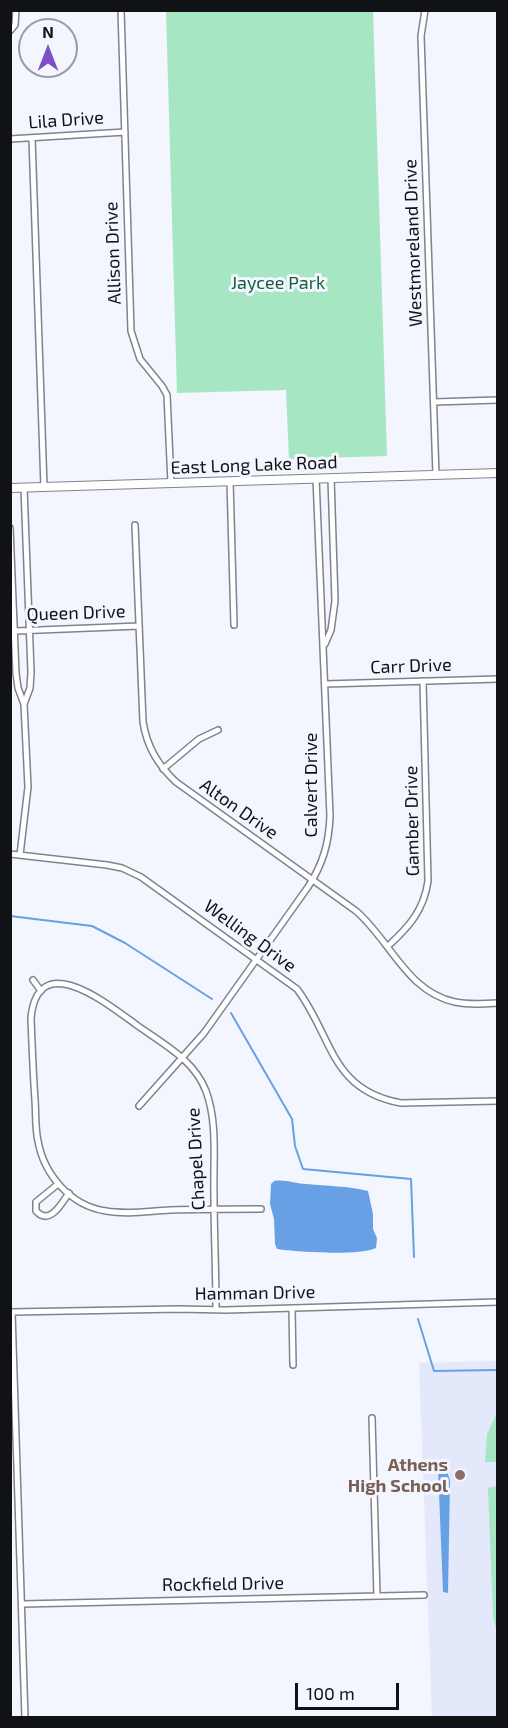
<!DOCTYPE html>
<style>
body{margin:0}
#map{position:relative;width:508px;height:1728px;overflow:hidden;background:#f3f6fe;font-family:"Exo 2",sans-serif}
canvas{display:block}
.frame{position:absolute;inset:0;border:12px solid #111215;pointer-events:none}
.north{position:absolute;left:18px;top:18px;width:60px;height:60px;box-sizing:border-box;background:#f3f6fe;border:2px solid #999ba1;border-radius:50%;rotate:0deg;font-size:16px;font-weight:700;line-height:24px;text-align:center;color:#111215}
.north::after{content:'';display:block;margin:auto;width:21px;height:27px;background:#814fc7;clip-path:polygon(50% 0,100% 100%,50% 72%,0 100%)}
.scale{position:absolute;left:295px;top:1683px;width:104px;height:27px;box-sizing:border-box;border:3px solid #111215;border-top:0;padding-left:8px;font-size:18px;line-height:21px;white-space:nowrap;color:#111215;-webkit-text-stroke:4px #f3f6fe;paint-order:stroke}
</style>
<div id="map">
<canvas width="508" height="1728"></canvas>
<div class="frame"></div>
<div class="north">N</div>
<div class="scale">100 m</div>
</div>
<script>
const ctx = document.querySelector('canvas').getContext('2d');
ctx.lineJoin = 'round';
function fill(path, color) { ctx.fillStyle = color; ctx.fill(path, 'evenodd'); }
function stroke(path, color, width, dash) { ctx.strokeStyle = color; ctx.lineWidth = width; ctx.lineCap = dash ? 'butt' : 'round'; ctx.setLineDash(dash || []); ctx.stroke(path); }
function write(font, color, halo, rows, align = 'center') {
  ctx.font = font + ' "Exo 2",sans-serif'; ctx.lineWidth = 6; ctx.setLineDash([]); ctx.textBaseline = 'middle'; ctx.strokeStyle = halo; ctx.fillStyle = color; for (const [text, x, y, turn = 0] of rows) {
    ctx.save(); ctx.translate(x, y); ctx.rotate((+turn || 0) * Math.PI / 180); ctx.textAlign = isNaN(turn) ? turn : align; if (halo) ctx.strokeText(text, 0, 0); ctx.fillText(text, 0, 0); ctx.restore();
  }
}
const built = new Path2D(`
 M497,1361V1717H432L419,1363Z`);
const green = new Path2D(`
 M166,11H373L387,456L289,459L286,390L177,393Z
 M497,1413V1462H485L487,1434Z
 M497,1486V1634L493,1616L488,1488Z`);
const water = new Path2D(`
 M274,1181C286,1179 295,1184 307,1184C327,1186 347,1186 368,1191L373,1214V1229L377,1238L376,1248C359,1256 297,1252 277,1249L275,1244L274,1219L270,1204L271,1184Z
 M438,1468L446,1469L450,1480L448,1593L443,1592Z`);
const stream = new Path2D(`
 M10,916L92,926L125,943L212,999
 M231,1013L292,1119L295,1146L303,1169L411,1179L414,1257
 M418,1319L434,1371L498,1370`);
const minor = new Path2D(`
 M121,10L131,331L140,359L162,386L167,395L171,483
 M425,10L421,36L436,475
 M10,31L15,25L16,10
 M32,138L44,487
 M10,139L125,132
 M434,402L498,400
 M230,481L234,625
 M24,488L31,672L30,688L24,704
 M135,525L143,722C147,747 158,765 176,782L356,911C390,940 407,992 455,1002C469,1005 483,1004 498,1003
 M10,528L16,673L18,688L24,704L28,787L20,855
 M15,631L139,626
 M325,644L331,630L335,601L331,478
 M325,684L498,679
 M163,769L199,739L218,730
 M10,854L107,865L122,868L141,877L297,989C333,1037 330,1090 401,1103L498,1101
 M388,946C409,927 424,910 428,881L423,681
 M33,980L41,991
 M139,1106L204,1033L308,887C323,864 329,843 330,816L316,478
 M58,1184L36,1202V1211C50,1226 61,1204 69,1193
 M292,1308L293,1365
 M216,1309C216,1271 214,1233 214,1195C213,1162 218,1123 206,1091C194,1060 165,1045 138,1026C110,1006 38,946 31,1018C32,1045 33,1072 35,1100C36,1113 35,1128 38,1141C44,1175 71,1206 106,1211C127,1215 149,1211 170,1210C201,1209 231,1209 261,1209
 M372,1418L377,1596
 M22,1604L424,1595
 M25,1718L12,1312L179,1309L226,1310L498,1302`);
const secondary = new Path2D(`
 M10,488L498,473`);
const markers = [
 [460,1475,6,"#8d6e63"]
];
const streetNames = [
 ["Lila Drive",66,120,-4],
 ["Westmoreland Drive",413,243,-92],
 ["Allison Drive",113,253,-92],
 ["East Long Lake Road",254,465,-2],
 ["Queen Drive",76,613,-2],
 ["Carr Drive",411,666,-2],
 ["Calvert Drive",311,785,-90],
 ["Alton Drive",239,809,35],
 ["Gamber Drive",412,821,-91],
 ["Welling Drive",250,936,36],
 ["Chapel Drive",196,1159,-93],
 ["Hamman Drive",255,1293,-1],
 ["Rockfield Drive",223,1584,-1]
];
const parkNames = [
 ["Jaycee Park",278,283]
];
const educationNames = [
 ["Athens",448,1465],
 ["High School",448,1486]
];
fill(built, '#e3e8fa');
fill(green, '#a7e6c3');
fill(water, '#68a0e5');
stroke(stream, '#68a0e5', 2);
stroke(minor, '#80838c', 8);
stroke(secondary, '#80838c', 10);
stroke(minor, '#fff', 5);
stroke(secondary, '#fff', 8);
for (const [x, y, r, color] of markers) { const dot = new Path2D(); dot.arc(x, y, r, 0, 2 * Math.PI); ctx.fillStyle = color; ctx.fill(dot); stroke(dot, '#f3f6fe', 2); }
write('18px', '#111215', '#f3f6fe', streetNames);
write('18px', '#155f3e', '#f3f6fe', parkNames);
write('bold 18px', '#785e54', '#f3f6fe', educationNames, 'right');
</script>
